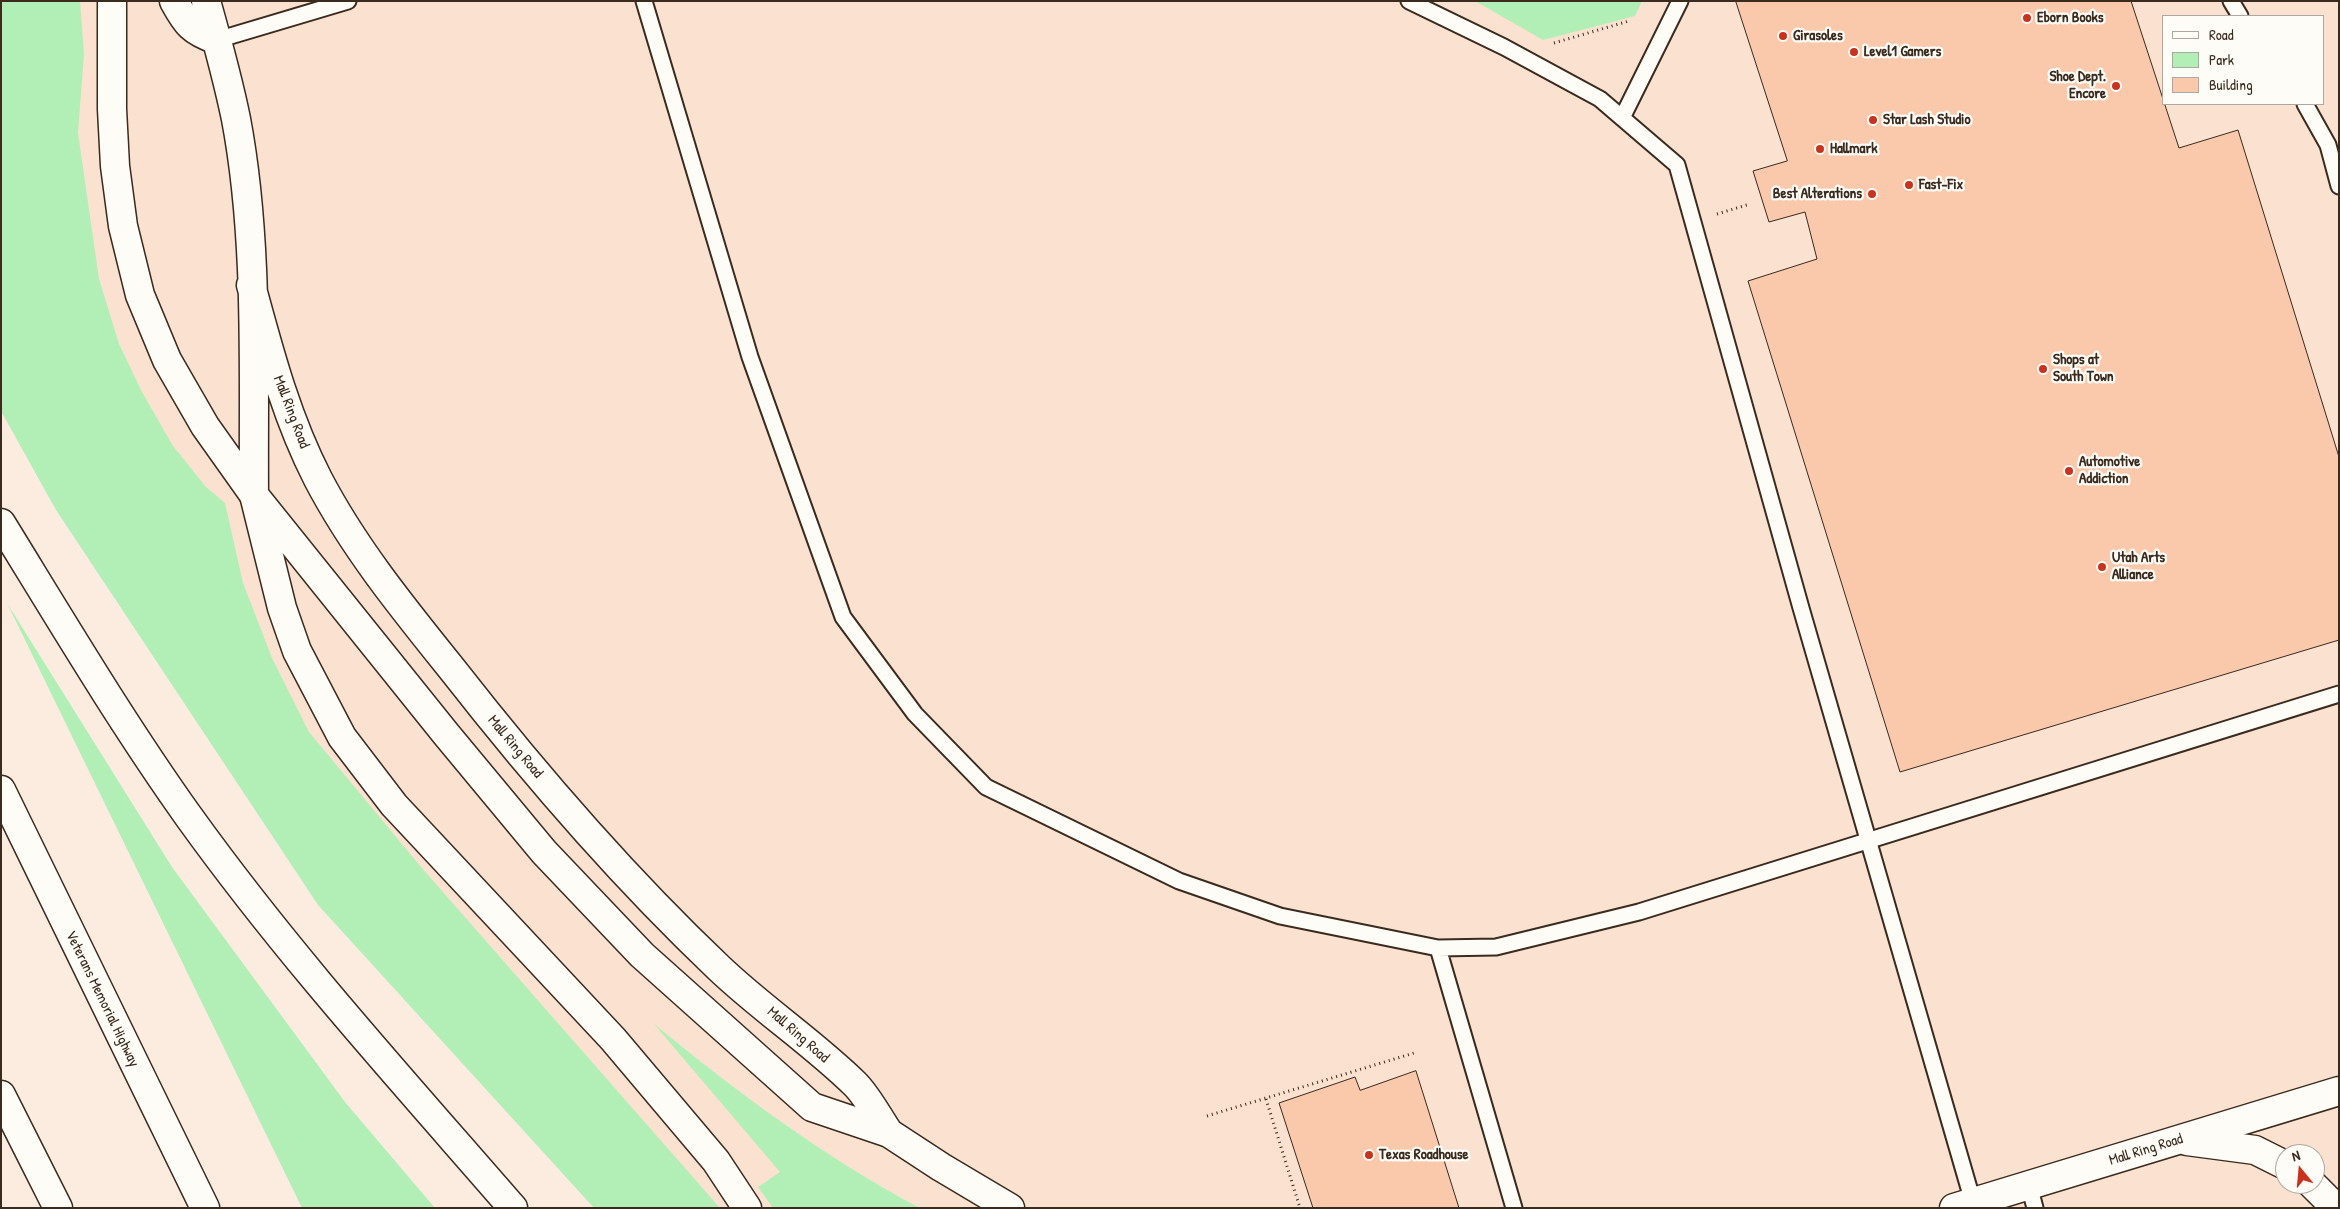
<!DOCTYPE html>
<style>
body{margin:0}
#map{position:relative;width:2340px;height:1209px;overflow:hidden;background:#fcece0;font-family:"Patrick Hand",sans-serif}
canvas{display:block}
.frame{position:absolute;inset:0;border:2px solid #3b2a1e;pointer-events:none}
.legend{position:absolute;left:2162px;top:15px;width:162px;height:90px;box-sizing:border-box;background:#fdfcf7;border:1px solid #afa8a0;margin:0;padding:6px 9px;list-style:none;font-size:15px;color:#3b2a1e}
.legend li{display:flex;align-items:center;gap:10px;height:25px}
.legend b{width:25px;border:1px solid #afa8a0}
.north{position:absolute;left:2275px;top:1144px;width:50px;height:50px;box-sizing:border-box;background:#fdfcf7;border:1px solid #afa8a0;border-radius:50%;rotate:343deg;font-size:14px;font-weight:700;line-height:20px;text-align:center;color:#3b2a1e}
.north::after{content:'';display:block;margin:auto;width:18px;height:22px;background:#c8321e;clip-path:polygon(50% 0,100% 100%,50% 72%,0 100%)}
</style>
<div id="map">
<canvas width="2340" height="1209"></canvas>
<div class="frame"></div>
<ul class="legend">
<li><b style="height:6px;background:#fdfcf7"></b>Road</li>
<li><b style="height:14px;background:#b2efb6"></b>Park</li>
<li><b style="height:14px;background:#fac8ab"></b>Building</li>
</ul>
<div class="north">N</div>
</div>
<script>
const ctx = document.querySelector('canvas').getContext('2d');
ctx.lineJoin = 'round';
function fill(path, color) { ctx.fillStyle = color; ctx.fill(path, 'evenodd'); }
function stroke(path, color, width, dash) { ctx.strokeStyle = color; ctx.lineWidth = width; ctx.lineCap = dash ? 'butt' : 'round'; ctx.setLineDash(dash || []); ctx.stroke(path); }
function write(font, color, halo, rows, align = 'center') {
  ctx.font = font + ' "Patrick Hand",sans-serif'; ctx.lineWidth = 4.5; ctx.setLineDash([]); ctx.textBaseline = 'middle'; ctx.strokeStyle = halo; ctx.fillStyle = color; for (const [text, x, y, turn = 0] of rows) {
    ctx.save(); ctx.translate(x, y); ctx.rotate((+turn || 0) * Math.PI / 180); ctx.textAlign = isNaN(turn) ? turn : align; if (halo) ctx.strokeText(text, 0, 0); ctx.fillText(text, 0, 0); ctx.restore();
  }
}
const built = new Path2D(`
 M1,1H2339V1208H652L1,330ZM2164,16H2324V104H2164ZM2285,1154H2315V1184H2285Z`);
const green = new Path2D(`
 M1,1H80L84,54L78,133L99,279L119,344L142,392L173,446L206,487L225,503L243,583L272,658L309,732L421,867L720,1208H594L318,905L56,510L1,411Z
 M1475,1H1642L1635,16L1543,40Z
 M7,603L172,867L345,1102L435,1208H302Z
 M654,1024C737,1092 825,1158 920,1208H773L758,1187L780,1172Z`);
const building = new Path2D(`
 M1736,1H2131L2179,148L2238,130L2339,457V640L1900,772L1748,281L1817,259L1805,212L1769,222L1753,171L1787,161Z
 M1416,1071L1459,1208H1313L1279,1103L1355,1077L1360,1090Z`);
const path = new Path2D(`
 M1554,43L1629,21
 M1717,214L1750,204
 M1266,1099L1300,1208
 M1207,1116L1414,1053`);
const lane = new Path2D(`
 M644,1L750,357L843,617L915,714L986,787L1179,881L1280,916L1438,948L1496,947L1639,912L2339,694
 M1409,1L1504,47L1600,99L1677,165L1801,608L1973,1202
 M2231,1L2240,16
 M217,40L348,1
 M2305,104L2328,145L2339,186
 M1622,118L1680,1
 M1438,948L1514,1208
 M2029,1185L2035,1208`);
const secondary = new Path2D(`
 M112,1V109L115,166L123,226L140,295L167,360L205,426L254,495L446,734L544,852L642,955L812,1107L889,1133L941,1167L1010,1208
 M174,1C187,25 192,31 217,40
 M206,1C217,40 228,80 236,119C259,241 253,372 254,495
 M251,285C269,351 286,417 318,479C354,548 403,608 452,669C534,774 622,876 719,968C762,1009 812,1042 855,1084C868,1097 878,1117 889,1133
 M2187,1141L2255,1150L2285,1165
 M2312,1184L2336,1208
 M1954,1208L2339,1091`);
const highway = new Path2D(`
 M254,495L282,608L297,651L342,737L394,805L613,1039L716,1161L747,1208
 M1,523C62,622 122,723 189,817C288,955 402,1080 513,1208
 M1,790L205,1208
 M1,1095L58,1208`);
const markers = [
 [2027,18,5,"#c8321e"],
 [1783,36,5,"#c8321e"],
 [1854,52,5,"#c8321e"],
 [2116,86,5,"#c8321e"],
 [1873,120,5,"#c8321e"],
 [1820,149,5,"#c8321e"],
 [1909,185,5,"#c8321e"],
 [1872,194,5,"#c8321e"],
 [2043,369,5,"#c8321e"],
 [2069,471,5,"#c8321e"],
 [2102,567,5,"#c8321e"],
 [1369,1155,5,"#c8321e"]
];
const poiNames = [
 ["Eborn Books",2037,18],
 ["Girasoles",1793,36],
 ["Level1 Gamers",1864,52],
 ["Shoe Dept.",2106,77,"right"],
 ["Encore",2106,94,"right"],
 ["Star Lash Studio",1883,120],
 ["Hallmark",1830,149],
 ["Fast-Fix",1919,185],
 ["Best Alterations",1862,194,"right"],
 ["Shops at",2053,360],
 ["South Town",2053,377],
 ["Automotive",2079,462],
 ["Addiction",2079,479],
 ["Utah Arts",2112,558],
 ["Alliance",2112,575],
 ["Texas Roadhouse",1379,1155]
];
const streetNames = [
 ["Mall Ring Road",291,412,69],
 ["Mall Ring Road",515,747,50],
 ["Veterans Memorial Highway",102,999,64],
 ["Mall Ring Road",798,1035,41],
 ["Mall Ring Road",2146,1150,-17]
];
fill(built, '#fbe1d0');
fill(green, '#b2efb6');
fill(building, '#fac8ab');
stroke(building, '#3b2a1e', 1);
stroke(lane, '#3b2a1e', 19);
stroke(secondary, '#3b2a1e', 31);
stroke(highway, '#3b2a1e', 31);
stroke(path, '#3b2a1e', 3, [1, 4]);
stroke(lane, '#fdfcf7', 15);
stroke(secondary, '#fdfcf7', 28);
stroke(highway, '#fdfcf7', 28);
for (const [x, y, r, color] of markers) { const dot = new Path2D(); dot.arc(x, y, r, 0, 2 * Math.PI); ctx.fillStyle = color; ctx.fill(dot); stroke(dot, '#fdfcf7', 2); }
write('bold 15px', '#3b2a1e', '#fdfcf7', poiNames, 'left');
write('15px', '#3b2a1e', '#fdfcf7', streetNames);
</script>
